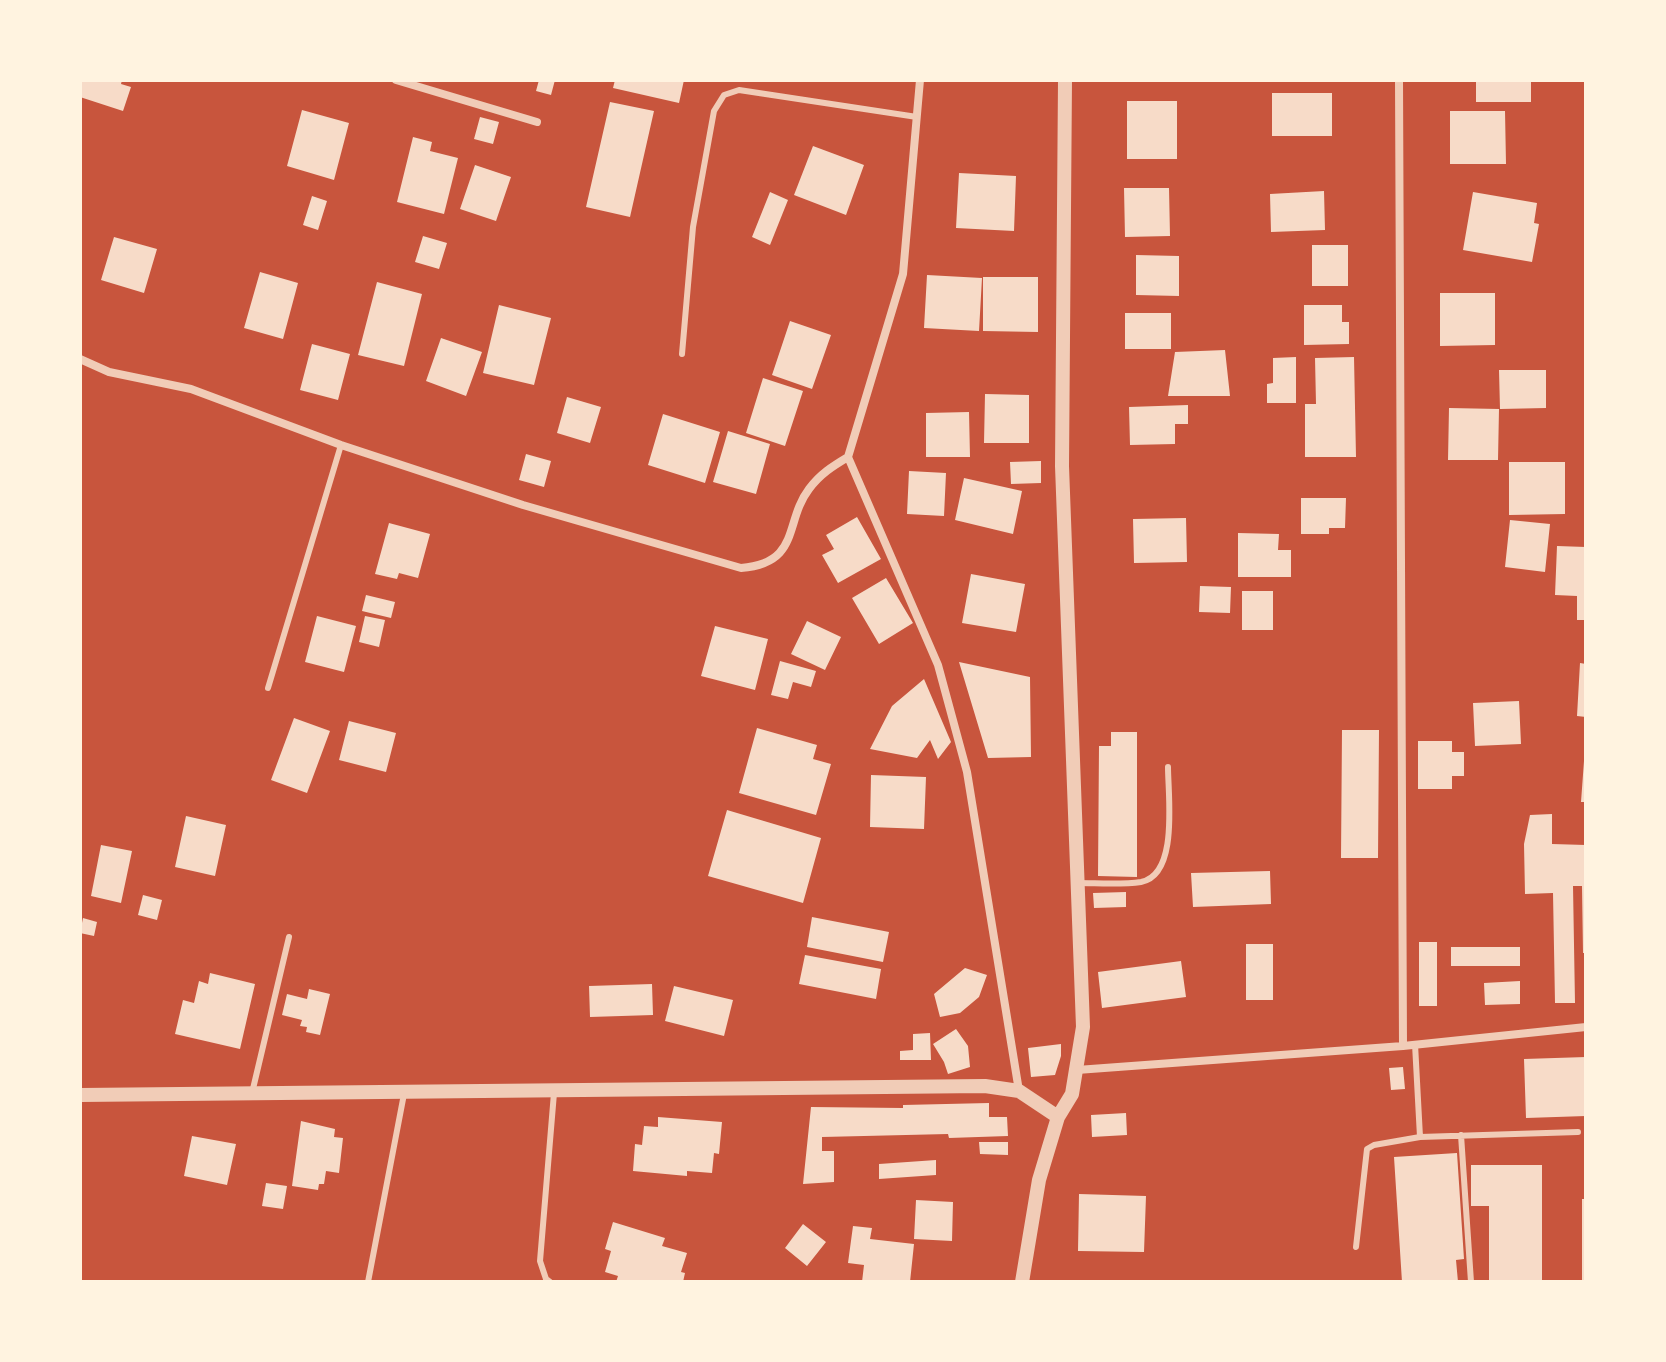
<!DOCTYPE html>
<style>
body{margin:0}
#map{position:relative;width:1666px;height:1362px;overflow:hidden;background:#c8553d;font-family:"Fira Sans",sans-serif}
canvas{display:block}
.frame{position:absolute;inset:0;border:82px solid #fff3e0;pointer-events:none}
</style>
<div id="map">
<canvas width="1666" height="1362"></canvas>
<div class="frame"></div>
</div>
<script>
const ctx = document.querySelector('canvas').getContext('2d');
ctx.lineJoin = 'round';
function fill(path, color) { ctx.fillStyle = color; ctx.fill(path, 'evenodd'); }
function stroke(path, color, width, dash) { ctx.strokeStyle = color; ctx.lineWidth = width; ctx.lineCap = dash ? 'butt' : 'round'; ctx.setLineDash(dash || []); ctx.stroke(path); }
const building = new Path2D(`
 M80,80H122L121,84L131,87L123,111L80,97Z
 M539,80H555L551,95L536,91Z
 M615,80H684L679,103L613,88Z
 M1476,80H1531V102H1476Z
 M1272,93H1332V136H1272Z
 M1127,101H1177V159H1127Z
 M610,102L654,111L630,217L586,207Z
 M302,110L349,123L334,180L287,166Z
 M1450,111H1505L1506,164H1450Z
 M480,117L499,122L493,144L474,139Z
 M413,137L432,142L430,151L458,158L444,214L397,202Z
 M813,146L864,165L846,215L794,195Z
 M475,165L511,177L496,221L460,209Z
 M959,173L1016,176L1014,231L956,228Z
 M1124,188H1169L1170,236L1125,237Z
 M1324,191L1325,230L1271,232L1270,194Z
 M770,192L788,200L770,245L752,237Z
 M1473,192L1537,203L1534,223L1539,224L1532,262L1463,250Z
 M312,196L327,201L318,230L303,225Z
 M423,236L447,243L439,269L415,262Z
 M114,237L157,249L144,293L101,280Z
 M1312,245H1348V286H1312Z
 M1136,255L1179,256V296L1136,295Z
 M260,272L298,283L283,339L244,328Z
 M927,275L982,278L979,331L924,328Z
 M983,277H1038V332L983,331Z
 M377,282L422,294L404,366L358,355Z
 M1440,293H1495V345L1440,346Z
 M499,305L551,318L534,385L483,373Z
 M1304,305H1342V322H1349V344L1304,345Z
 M1125,313H1171V349H1125Z
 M790,321L831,335L812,389L772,375Z
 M441,338L482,352L466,396L426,381Z
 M312,344L350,354L338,400L300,390Z
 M1225,350L1230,396H1168L1175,352Z
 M1296,357V403H1267V384L1273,383V358Z
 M1354,357L1356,457H1305V404H1316L1315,358Z
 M1499,370H1546V408L1500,409Z
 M763,378L803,391L785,446L746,433Z
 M985,394L1029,395V443H984Z
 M567,397L601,407L590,443L557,433Z
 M1188,405V424H1175V444L1130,445L1129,407Z
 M1449,408L1499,409L1498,460H1448Z
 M969,412L970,457H926V413Z
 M663,414L720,432L705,483L648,465Z
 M728,431L770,444L756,494L713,482Z
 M526,454L551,461L544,487L519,480Z
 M1041,461V483L1011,484L1010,462Z
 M1509,462H1565V514L1509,515Z
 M909,471L946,473L944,516L907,514Z
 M964,478L1022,491L1013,534L955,520Z
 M1301,498H1346L1345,528H1329V534H1301Z
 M857,517L881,559L838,583L822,555L834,549L826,535Z
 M1186,518L1187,562L1134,563L1133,519Z
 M1510,520L1550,524L1545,572L1505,567Z
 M389,523L430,534L418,578L399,573L397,579L375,574Z
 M1238,533L1279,534L1278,550H1291V577H1238Z
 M1557,546L1586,547V620H1577V596L1555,595Z
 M971,574L1025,584L1016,632L962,623Z
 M886,578L913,623L879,644L852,598Z
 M1200,586L1231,587L1230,613L1199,612Z
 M1242,591H1273V630H1242Z
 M366,595L395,602L391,618L362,611Z
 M317,616L356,626L344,672L305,662Z
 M365,616L385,620L379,647L359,642Z
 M807,621L841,637L825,670L791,654Z
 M715,626L768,639L755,690L701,676Z
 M780,661L816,671L811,687L793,682L788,699L771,695Z
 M959,662L1030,677L1031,757L988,758Z
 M1580,663L1586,664V717L1577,716Z
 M924,679L951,742L938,759L930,740L917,758L870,749L892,706Z
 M1519,701L1521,744L1475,746L1473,703Z
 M294,718L330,731L307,793L271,780Z
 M349,721L396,733L386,772L339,760Z
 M757,728L817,745L813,759L831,764L816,815L739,793Z
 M1342,730H1379L1378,858H1341Z
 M1111,732H1137V877L1098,876L1099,746H1111Z
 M1418,741H1452V752H1464V776H1452V789H1418Z
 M1584,761H1586V802H1581Z
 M871,775L926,777L924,829L870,827Z
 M727,810L821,838L803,903L708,876Z
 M1552,814V844L1586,845V953H1583L1582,886H1573L1575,1003H1555L1553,893L1525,894L1524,844L1530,815Z
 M186,816L226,825L215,876L175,867Z
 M101,845L132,851L121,903L91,896Z
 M1270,871L1271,904L1193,907L1191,873Z
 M1126,892V907L1094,908L1093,893Z
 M143,895L162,900L157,920L138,915Z
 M812,917L889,932L883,962L807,947Z
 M83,918L97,922L94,936L80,933Z
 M1419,942H1437V1006H1419Z
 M1246,944H1273V1000H1246Z
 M1451,947H1520V966H1451Z
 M805,955L881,969L876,999L799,984Z
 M1181,961L1186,997L1102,1008L1098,972Z
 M965,968L987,975L979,997L960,1013L940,1017L934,994Z
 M210,973L255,984L240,1049L175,1034L183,1000L194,1003L199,981L208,984Z
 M1520,981V1004L1485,1005L1484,983Z
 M652,984L653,1015L590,1017L589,986Z
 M674,986L733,1000L724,1036L665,1021Z
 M309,989L330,994L320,1035L306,1032L307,1027L300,1026L302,1020L282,1015L287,994L307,999Z
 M956,1029L968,1046L970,1067L948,1074L944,1062L933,1044Z
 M930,1033L931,1060H900V1051L913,1050V1034Z
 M1061,1044V1056L1055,1075L1031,1077L1028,1048Z
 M1586,1057V1116L1526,1118L1524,1059Z
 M1403,1067L1405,1089L1391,1090L1389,1068Z
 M989,1103V1117H1007L1008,1136L949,1138L948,1134L822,1137V1151H834V1182L803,1184L811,1107L903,1108V1105Z
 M1126,1113L1127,1135L1092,1137L1091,1115Z
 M658,1117L722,1122L719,1154L714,1153L712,1173L687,1171V1176L633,1171L635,1144L642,1145L644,1126L658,1127Z
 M301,1121L335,1129L334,1137L343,1138L339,1173L326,1171L324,1184H319L318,1190L292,1186Z
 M192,1136L236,1144L227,1185L184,1176Z
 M979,1142H1008V1155L980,1154Z
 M1457,1153L1464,1259L1456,1260L1458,1282H1402L1394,1157Z
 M936,1160V1175L879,1179V1164Z
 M1471,1165H1542V1282H1489V1206H1471Z
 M266,1183L287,1186L283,1209L262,1206Z
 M1079,1194L1146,1196L1144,1252L1078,1251Z
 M1582,1199H1586V1282H1582Z
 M916,1200L953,1202L952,1241L914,1239Z
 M613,1222L665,1238L662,1246L687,1253L681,1272L685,1273L683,1282H616L618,1276L605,1272L611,1251L605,1249Z
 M803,1224L826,1242L807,1266L785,1248Z
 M853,1226L872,1228L870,1239L914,1244L910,1282H862L864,1265L848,1263Z`);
const service = new Path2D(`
 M682,354L693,227L714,111L724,95L739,90L917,117
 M268,688L341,445
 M1077,883C1097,883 1121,885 1141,882C1179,875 1168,796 1168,767
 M1415,1044L1420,1137L1578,1132
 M252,1093L289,937
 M1461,1135L1471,1282
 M1356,1247L1367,1149L1374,1145L1420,1137
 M368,1282L404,1094
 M550,1282L546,1279L540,1261L554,1093`);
const minor = new Path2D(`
 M396,80L537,122
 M920,80L903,274L848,457L938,665L967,772L1019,1091
 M1399,80L1403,1046
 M80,359L109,372L191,389L341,445L523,505L741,568C801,563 784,522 809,489C820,474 833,466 848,457
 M1077,1070L1403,1046L1586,1027`);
const tertiary = new Path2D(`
 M80,1095L985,1086L1019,1091L1058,1117
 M1022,1282L1039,1180L1058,1117L1072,1094L1083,1027L1062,466L1065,80`);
fill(building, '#f7dbc8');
stroke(service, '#f1ccb7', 6);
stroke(minor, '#f1ccb7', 8);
stroke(tertiary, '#f1ccb7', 14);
</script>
